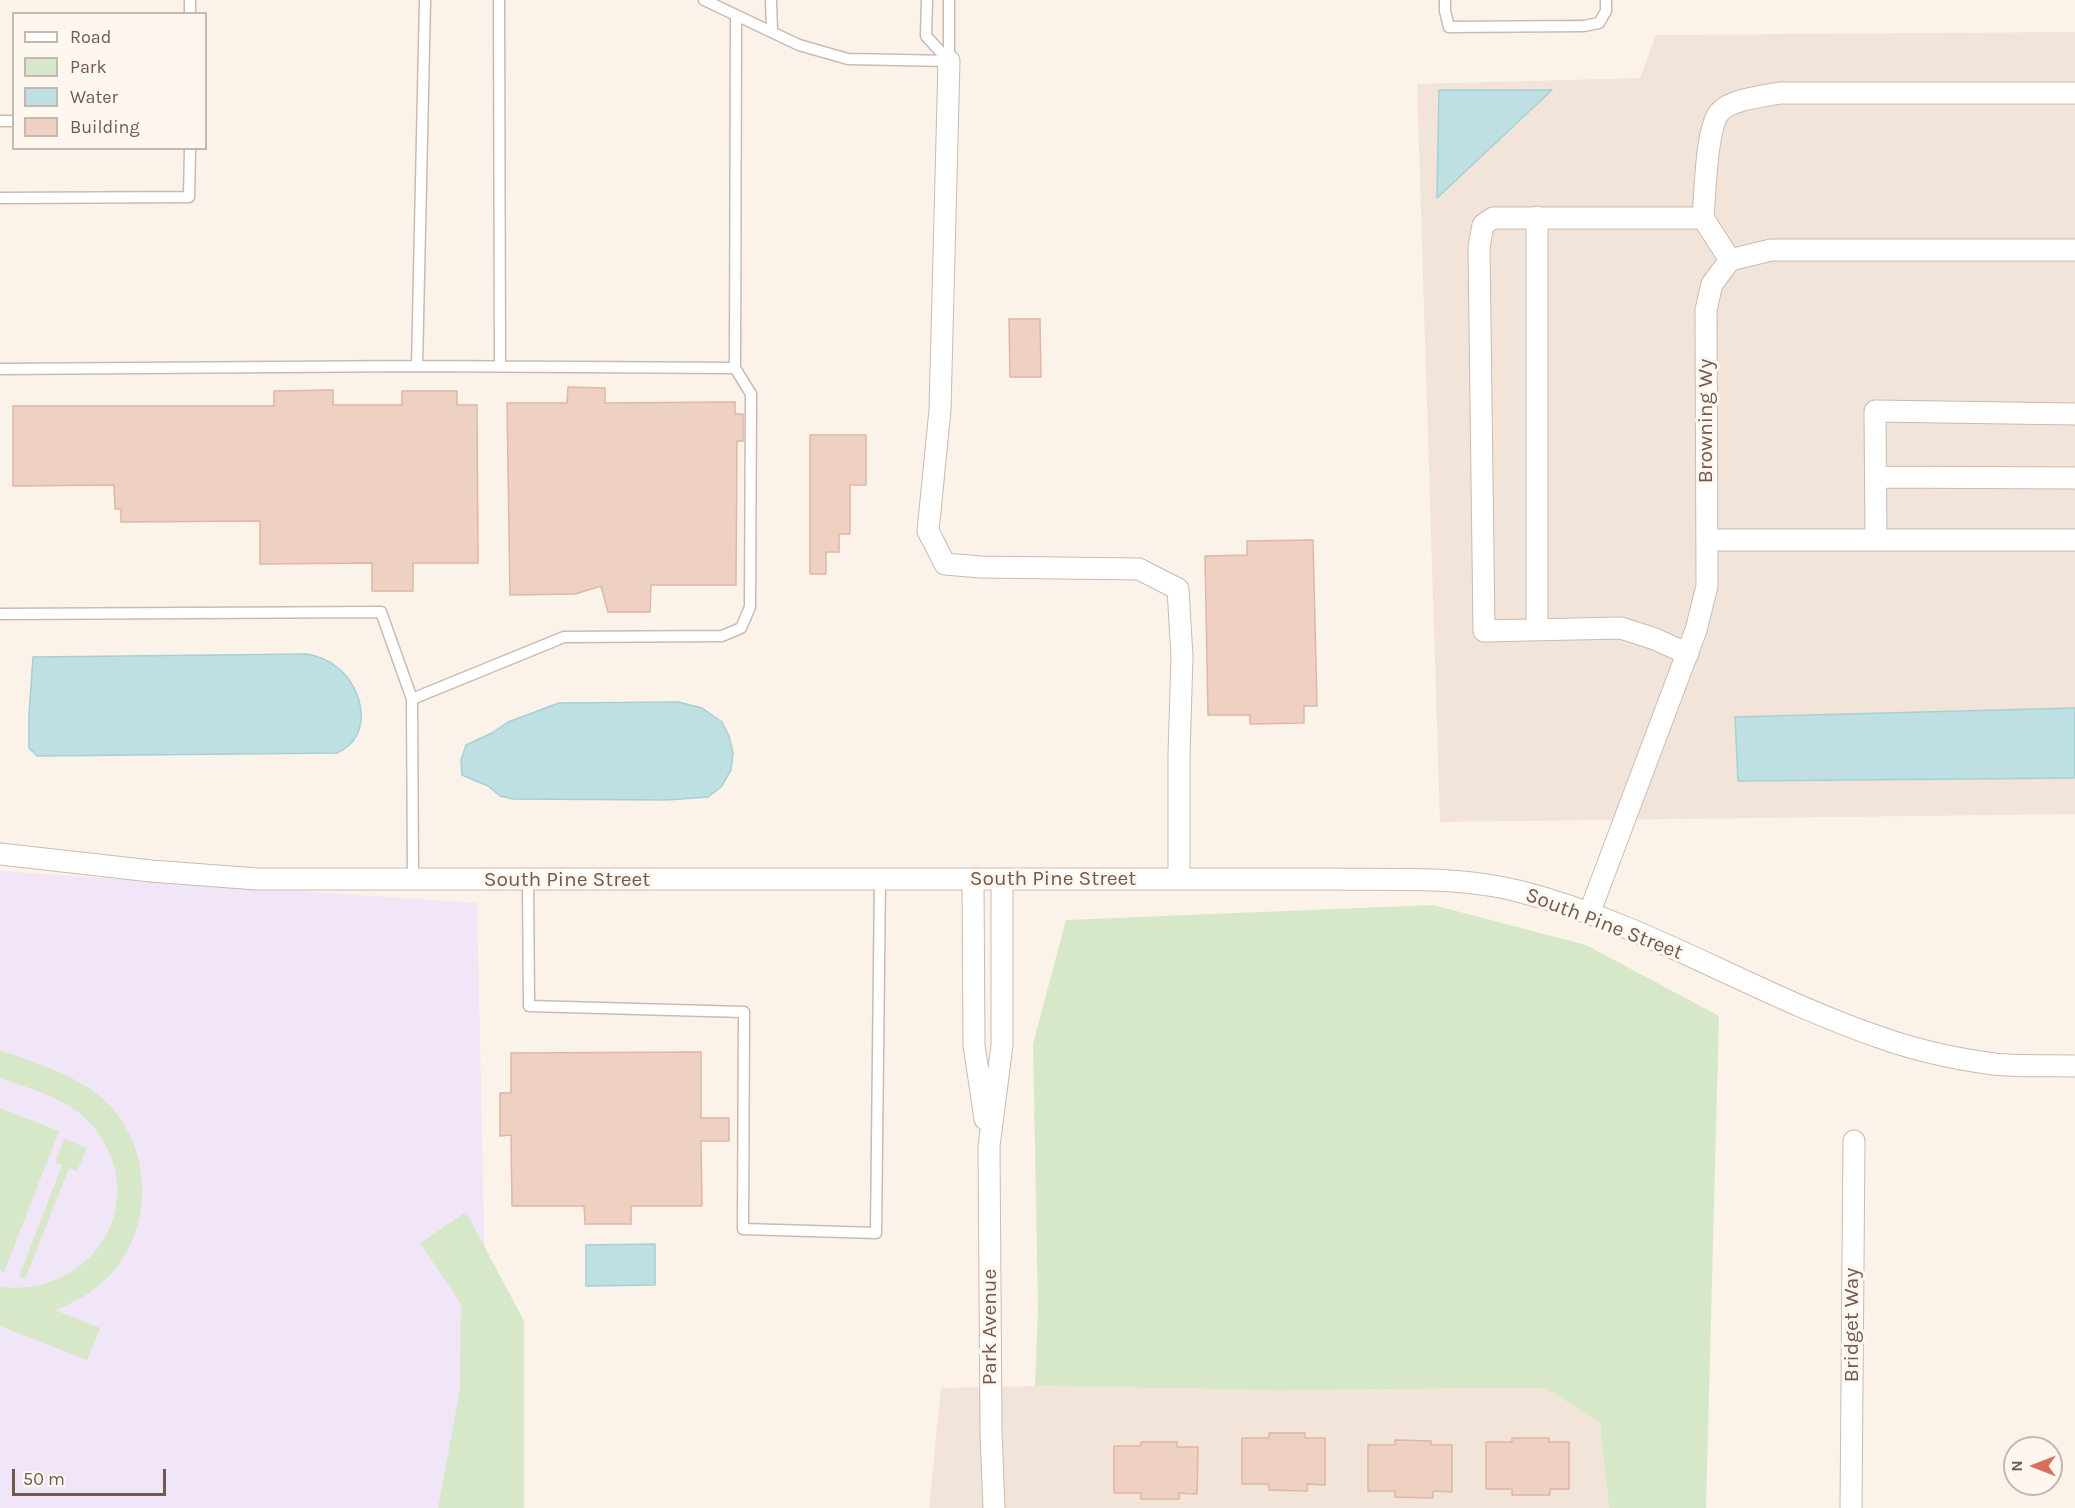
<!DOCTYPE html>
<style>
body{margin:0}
#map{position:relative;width:2075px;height:1508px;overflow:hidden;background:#fbf3e9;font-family:Karla,sans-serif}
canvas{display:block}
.legend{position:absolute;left:12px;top:12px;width:195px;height:138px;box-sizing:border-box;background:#fef7f0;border:2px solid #c6b8b0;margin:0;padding:8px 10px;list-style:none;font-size:18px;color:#73594f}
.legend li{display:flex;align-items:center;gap:12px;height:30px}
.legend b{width:30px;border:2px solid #c6b8b0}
.north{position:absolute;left:2003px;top:1436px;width:60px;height:60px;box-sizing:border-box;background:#fef7f0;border:2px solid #c6b8b0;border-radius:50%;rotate:270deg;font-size:16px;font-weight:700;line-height:24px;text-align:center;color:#73594f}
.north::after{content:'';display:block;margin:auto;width:21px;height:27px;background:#da6d5a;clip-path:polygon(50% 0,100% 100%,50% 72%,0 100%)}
.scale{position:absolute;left:12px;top:1469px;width:154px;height:27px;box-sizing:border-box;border:3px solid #73594f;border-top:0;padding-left:8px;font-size:18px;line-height:21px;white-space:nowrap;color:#73594f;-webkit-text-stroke:4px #fef7f0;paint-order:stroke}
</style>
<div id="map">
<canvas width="2075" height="1508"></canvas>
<ul class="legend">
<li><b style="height:8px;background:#fff"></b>Road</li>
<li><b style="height:16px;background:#d7e8c9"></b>Park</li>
<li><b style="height:16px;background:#bfe0e3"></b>Water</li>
<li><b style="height:16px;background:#eed1c3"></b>Building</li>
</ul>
<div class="north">N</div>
<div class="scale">50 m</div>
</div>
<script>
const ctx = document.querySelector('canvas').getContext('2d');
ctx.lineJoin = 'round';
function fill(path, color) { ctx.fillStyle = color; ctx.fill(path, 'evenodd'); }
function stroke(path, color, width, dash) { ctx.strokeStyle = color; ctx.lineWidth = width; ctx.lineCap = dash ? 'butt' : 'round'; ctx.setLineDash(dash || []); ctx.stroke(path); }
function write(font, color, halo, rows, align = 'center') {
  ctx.font = font + ' Karla,sans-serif'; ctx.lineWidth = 6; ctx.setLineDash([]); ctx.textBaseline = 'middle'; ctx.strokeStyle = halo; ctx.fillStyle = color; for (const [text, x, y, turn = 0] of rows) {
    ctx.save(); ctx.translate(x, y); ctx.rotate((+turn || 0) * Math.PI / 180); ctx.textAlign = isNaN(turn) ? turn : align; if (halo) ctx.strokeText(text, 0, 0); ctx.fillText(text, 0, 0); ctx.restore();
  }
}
const residential = new Path2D(`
 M2075,32V814L1440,822L1417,84L1640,78L1656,35Z
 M1035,1386L1275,1390L1545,1388L1600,1423L1609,1508H929L941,1388Z`);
const education = new Path2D(`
 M0,871L477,903L490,1508H0Z`);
const green = new Path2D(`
 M1433,905L1586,945L1719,1016L1706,1508H1609L1600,1423L1545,1388L1275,1390L1035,1386L1038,1309L1033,1044L1066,920Z
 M0,1050C35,1063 75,1074 103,1099C154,1145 156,1232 105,1280C91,1294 74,1303 55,1310L100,1328L87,1360L0,1326V1287C96,1298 155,1196 90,1123C68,1098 30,1089 0,1078Z
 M0,1108L59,1131L4,1272L0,1271Z
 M64,1139L87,1148L77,1171L69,1168L25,1279L19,1277L62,1165L55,1162Z
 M466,1212L524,1321V1508H438L460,1389L461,1304L420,1243Z`);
const water = new Path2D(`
 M1439,90H1552L1437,198Z
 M307,654C318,656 328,660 337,667C364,688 374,737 337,753L37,756L29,748V714L33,657Z
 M678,702L702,708L722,722L729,736L733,753L731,770L721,787L708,797L667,800L513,799L500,796L488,786L462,775L461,760L466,745L492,733L508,722L559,703Z
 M2075,708V778L1738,781L1735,717Z
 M655,1244V1285L586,1286V1245Z`);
const building = new Path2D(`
 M1009,319H1040L1041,377H1010Z
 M568,387L605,388V403L735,402V414H743V441H737L736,585H651L650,612H608L601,586L575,594L510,595L507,403H567Z
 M333,390V405H402V391H457V405H477L478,563H413V591H372V563L260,564V521L121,522V509H115L114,485L13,486V406H274V391Z
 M810,435H866V485H850V534H839V552H826V574H810Z
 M1313,540L1317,706H1304V723L1250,724V715H1208L1205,556L1247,555V541Z
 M701,1052V1118H729V1141H701L702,1206H631V1224H585L584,1206H512L511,1135L500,1136V1093H511V1053Z
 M1269,1433H1305V1438H1325V1485L1307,1484V1491L1269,1490V1484H1242V1438H1269Z
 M1512,1438H1549V1442H1569V1489H1550V1495H1512V1489H1486V1442H1512Z
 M1395,1440L1431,1441V1445H1452V1492L1433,1491V1498L1395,1497V1491H1368V1445H1395Z
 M1141,1442H1177V1447H1198L1197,1494L1179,1493V1499H1141V1493H1114V1446H1141Z`);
const lane = new Path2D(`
 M499,0L500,367
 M704,0L799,45L848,59L949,61
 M771,0L772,32
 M927,0L926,36L949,61
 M1445,0V11L1449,27L1584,26L1599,23L1606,11V0
 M190,14V0
 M949,61V0
 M0,121H14
 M0,198L189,197L190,148
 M417,366L735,368L736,15
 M0,369L417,366L425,0
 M0,614L381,612L412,699L413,879
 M412,699L564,637L722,636L741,628L750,607L751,394L735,368
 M528,880L529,1006L744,1012L743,1229L876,1233L880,878`);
const street = new Path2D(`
 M949,61L940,410L928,531L945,564L981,567L1139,569L1178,589L1182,657L1179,754V879
 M1703,218C1705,195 1706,129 1719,113C1730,99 1764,96 1780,93H2075
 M1876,477L2075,478
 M1707,540H2075
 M1876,540L1875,411L2075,414
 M1537,630V217
 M1688,654L1655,639L1621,628L1484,631L1479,247L1483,225L1493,218H1703L1730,260
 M0,854L151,871L257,879H1333C1395,880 1458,876 1518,891C1645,923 1756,995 1879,1037C1915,1050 1956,1059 1994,1064C2020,1067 2048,1065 2075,1066
 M973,879L974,1045L985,1119
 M1589,914L1696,630L1707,586L1706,310L1712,284L1730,260L1771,250H2075
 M994,1508L991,1432L989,1146L1002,1045V879
 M1851,1508L1854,1141`);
const streetNames = [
 ["Browning Wy",1706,421,-90],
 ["South Pine Street",1053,879],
 ["South Pine Street",567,880],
 ["South Pine Street",1604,924,21],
 ["Bridget Way",1852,1325,-90],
 ["Park Avenue",990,1327,-90]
];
fill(residential, '#f2e4d8');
fill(education, '#f0e6f7');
fill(green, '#d7e8c9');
fill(water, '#bfe0e3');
stroke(water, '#a6d0d4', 1.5);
fill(building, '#eed1c3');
stroke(building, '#dfb7a5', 1.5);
stroke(lane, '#ccbab0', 13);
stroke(street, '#ccbab0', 23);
stroke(lane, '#fff', 10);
stroke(street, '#fff', 21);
write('21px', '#73594f', '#fef7f0', streetNames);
</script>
